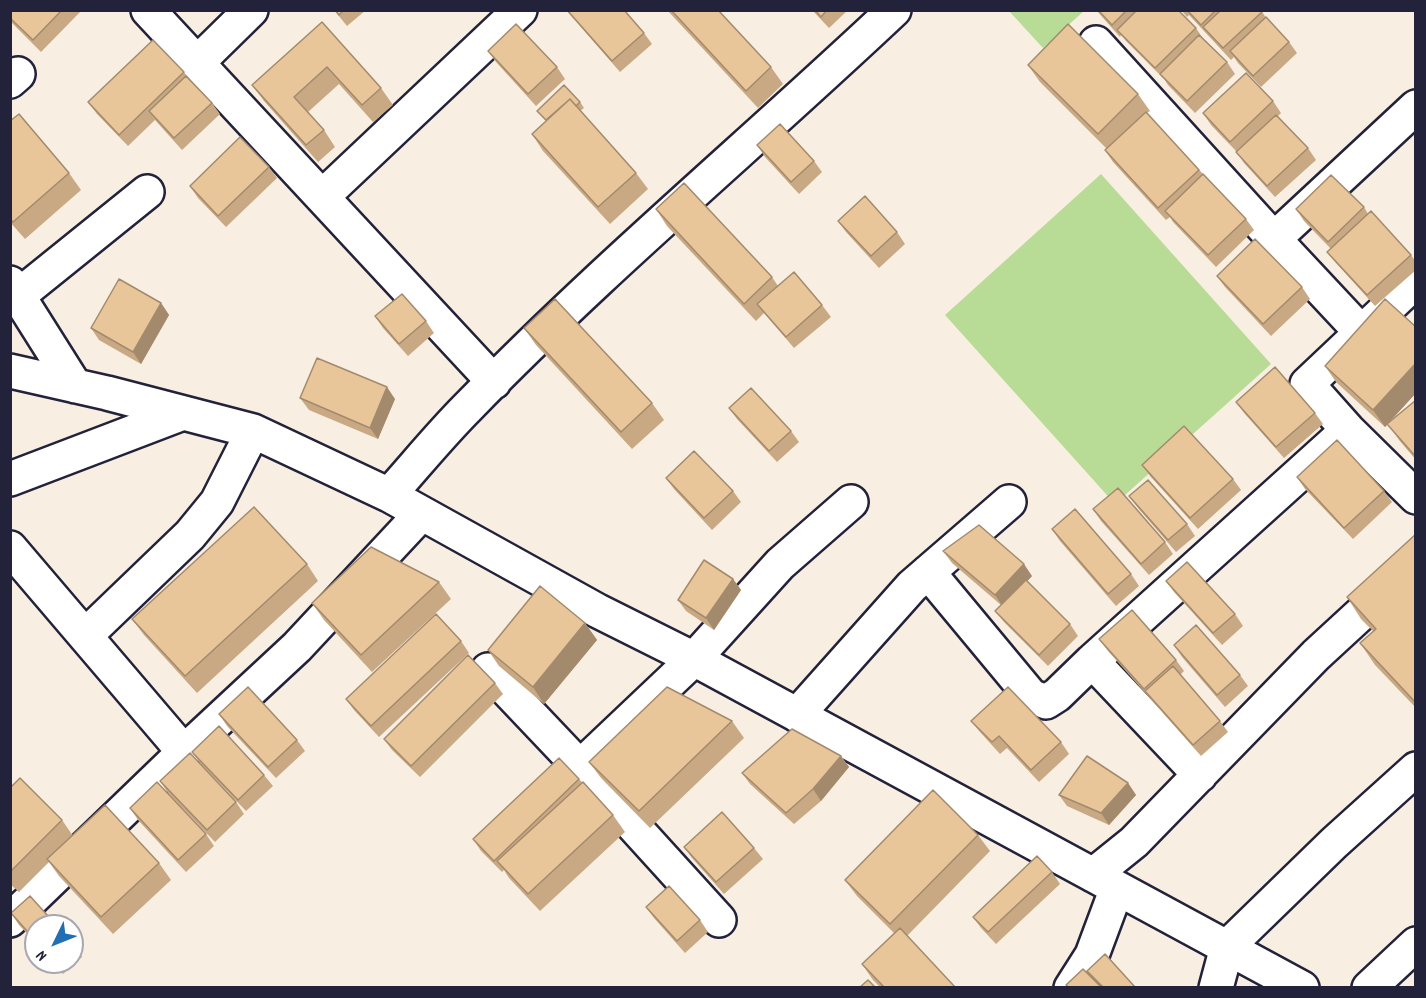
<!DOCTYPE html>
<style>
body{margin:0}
#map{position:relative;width:1426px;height:998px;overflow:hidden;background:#f8eee1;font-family:Dekko,sans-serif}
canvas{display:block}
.frame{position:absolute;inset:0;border:12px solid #22223b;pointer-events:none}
.north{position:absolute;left:24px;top:914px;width:60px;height:60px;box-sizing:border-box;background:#fff;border:2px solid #a7a7b1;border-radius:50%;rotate:227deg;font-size:16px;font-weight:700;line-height:24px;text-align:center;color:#22223b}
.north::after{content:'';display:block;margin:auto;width:21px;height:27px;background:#1f6fb2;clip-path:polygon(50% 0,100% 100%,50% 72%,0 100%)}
</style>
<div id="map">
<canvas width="1426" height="998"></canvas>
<div class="frame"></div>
<div class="north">N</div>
</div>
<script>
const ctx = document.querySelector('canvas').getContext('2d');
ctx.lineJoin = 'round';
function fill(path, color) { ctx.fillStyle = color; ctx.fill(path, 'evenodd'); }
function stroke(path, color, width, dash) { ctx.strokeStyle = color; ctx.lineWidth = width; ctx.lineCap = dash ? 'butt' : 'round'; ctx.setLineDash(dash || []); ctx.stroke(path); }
const green = new Path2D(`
 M1009,11H1084L1043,48Z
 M1101,174L1271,364L1115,504L945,315Z`);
const minor = new Path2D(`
 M148,10L494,382
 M1096,43L1274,239L1416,107
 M197,63L251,10
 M10,81L18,74
 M322,197L520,10
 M1274,239L1361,332
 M1416,281L1307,384L1348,430L1416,497
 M10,283L75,386
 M18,296L147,192
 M10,371L107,393L253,431L389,495L598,611L694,659L1302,988
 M10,479L183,413
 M389,495C415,466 440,435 468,407C603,268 753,143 894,10
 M10,548L184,752
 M928,572L1031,696L1046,702L1057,695L1092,661L1348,430
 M85,636L190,535L217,502L253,431
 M1092,661L1200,775
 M488,670L580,767L719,920
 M797,715L912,586L1009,502
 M580,767L694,659L780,564L851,502
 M1093,875L1134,842L1316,655L1416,563
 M10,920L184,752L297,647L421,514
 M1071,988L1092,955L1117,888
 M1216,988L1227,947L1334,843L1416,769
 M1369,988L1416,944`);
const wall = new Path2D(`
 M10,10H82L41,52L10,21Z
 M334,10H366L347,26Z
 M566,10H624L644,33L652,44L620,72Z
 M667,10H718L771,67L783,84L758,108Z
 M812,10H848L829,28Z
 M1096,10H1178L1196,28L1202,37L1227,62L1235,74L1195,113L1168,85L1164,79L1126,41L1121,35L1120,37Z
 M1181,10H1261L1266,18L1289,42L1297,53L1261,87L1238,63L1234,57L1231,60L1189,15L1187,17Z
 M322,22L381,88L393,105L373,122L339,84L308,112L324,130L335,147L318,162L264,101L252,85Z
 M488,51L557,67L565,79L536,106L496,62Z
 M1028,65L1138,94L1150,111L1147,113L1203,174L1246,219L1254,230L1216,267L1173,222L1170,217L1166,220L1113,162L1105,150L1107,149L1040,82Z
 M184,72L188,78L212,103L220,114L182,150L155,120L128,146L97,114L88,102Z
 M1273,101L1281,113L1278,116L1308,148L1316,160L1275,197L1244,163L1236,151L1211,125L1203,113Z
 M580,102L584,108L580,111L636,173L648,189L610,224L543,151L532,134L546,121L537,111Z
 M10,121L69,173L81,190L25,239L10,222Z
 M757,145L814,161L822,172L799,194L765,157Z
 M269,167L277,178L226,227L198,198L190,186Z
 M1364,207L1368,214L1411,255L1416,262V270L1375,306L1336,263L1327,252L1331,249L1304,221L1296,209Z
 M656,209L772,277L778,286L822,305L831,317L794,348L764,313L756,321L667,226Z
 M838,221L897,232L905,244L879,268L846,232Z
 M1217,276L1302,287L1310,299L1271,336L1225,287Z
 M161,303L169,315L141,364L99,340L91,328Z
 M375,316L426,321L434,333L408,356L383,328Z
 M1416,327V393L1389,422L1416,400V460L1399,440L1388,424L1385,427L1336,382L1325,366Z
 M524,328L652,403L664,420L632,449L536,345Z
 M300,398L395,399L378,439L309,410Z
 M1236,402L1315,413L1323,424L1284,458L1245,414Z
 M729,408L791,431L799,442L777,462L737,419Z
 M1142,465L1233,479L1241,490L1198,529L1150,476Z
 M1297,477L1384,491L1392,502L1353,539L1305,489Z
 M666,478L733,491L741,502L712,530L674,489Z
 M1129,496L1187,524L1195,536L1176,552L1138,508Z
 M1093,509L1165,542L1173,554L1149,575L1101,521Z
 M1052,529L1131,574L1139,586L1116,606L1060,541Z
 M1416,534V708L1375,665L1360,643L1373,631L1361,619L1347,597Z
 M943,551L1032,576L1027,581L1070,624L1078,636L1048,666L1004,622L995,611L1001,605L952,563Z
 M307,564L318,581L197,693L144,635L132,619Z
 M733,579L741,590L714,630L686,611L678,600Z
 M1166,581L1235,614L1243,626L1222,645L1174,592Z
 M439,582L451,599L372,672L324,620L312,603Z
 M585,623L597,640L544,704L499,666L488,650Z
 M1099,639L1176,660L1184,671L1180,675L1220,721L1228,732L1201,756L1108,651Z
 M461,641L469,653L379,737L354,710L346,699Z
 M1174,645L1240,675L1248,686L1225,707L1182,657Z
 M495,683L503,694L420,777L392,750L384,739Z
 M219,714L297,740L305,751L276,778L227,726Z
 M732,721L744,738L650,828L601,778L589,762Z
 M971,721L1061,742L1069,754L1039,782L1007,748L1000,754L980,732Z
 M192,752L264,775L273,786L246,811L200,763Z
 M841,756L849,767L821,801L794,824L750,784L742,773Z
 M579,779L613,815L625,832L540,911L509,878L504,870L502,872L481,851L473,839Z
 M160,781L236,802L244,814L215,842L168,793Z
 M1128,783L1136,795L1109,825L1067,806L1059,795Z
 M10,788L62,820L73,836L159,863L171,880L113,934L59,876L49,862L19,892L10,884Z
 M130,808L206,834L214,846L186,872L138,820Z
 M978,835L990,851L907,936L955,987H880L873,980L862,964L894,933L857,896L845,880Z
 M684,847L754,848L763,859L724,894L692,858Z
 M1052,872L1060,884L996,944L981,928L973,917Z
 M646,907L700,920L708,932L685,953L654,918Z
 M11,913L36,926V943L19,925Z
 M72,942L82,957L63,974L52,962H72Z
 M1087,971L1135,987H1068L1066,985L1094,980Z`);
const shadedWall = new Path2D(`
 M161,303L169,315L141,364L133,352Z
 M1416,363V393L1385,427L1373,410Z
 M387,387L395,399L378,439L370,428Z
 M1024,564L1032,576L1003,607L995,595Z
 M733,579L741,590L714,630L706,618Z
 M585,623L597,640L544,704L533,687Z
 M841,756L849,767L821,801L813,789Z
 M1128,783L1136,795L1109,825L1101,813Z`);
const building = new Path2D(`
 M10,10H62L33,40L10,18Z
 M335,10H344L339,15Z
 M567,10H624L644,33L612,61Z
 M671,10H718L771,67L746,91Z
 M815,10H827L821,17Z
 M1098,10H1127L1112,25Z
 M1137,10H1178L1196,28L1155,68L1117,30Z
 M1187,10H1216L1201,25Z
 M1221,10H1261L1262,12L1223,48L1203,27Z
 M1266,17L1289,42L1253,76L1230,51Z
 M322,22L381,88L362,105L327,67L294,97L324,130L306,145L252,85Z
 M516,24L557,67L528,94L488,51Z
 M1068,24L1138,94L1098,134L1028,65Z
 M1199,35L1227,62L1187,101L1160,74Z
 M153,40L184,72L119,135L88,102Z
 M1246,73L1273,101L1230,142L1203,113Z
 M186,76L212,103L174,138L149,111Z
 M564,85L580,102L576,106L570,99L546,120L537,111Z
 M570,99L636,173L598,207L532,134Z
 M1146,112L1199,170L1158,208L1105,150Z
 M19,114L69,173L13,222L10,219V121Z
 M1276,115L1308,148L1267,186L1236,152Z
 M780,124L814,161L791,182L757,145Z
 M240,137L269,167L218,216L190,186Z
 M1203,174L1246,219L1208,255L1165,211Z
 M1331,175L1364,207L1328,242L1296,209Z
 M684,183L772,277L744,304L656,209Z
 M865,196L897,232L871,256L838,221Z
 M1371,211L1411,255L1367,295L1327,252Z
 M1255,239L1302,287L1263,324L1217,276Z
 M794,272L822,305L786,337L757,304Z
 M119,279L161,303L133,352L91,328Z
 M402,294L426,321L399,344L375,316Z
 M555,299L652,403L621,432L524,328Z
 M1385,299L1416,327V363L1373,410L1325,366Z
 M317,358L387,387L370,428L300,398Z
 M1275,367L1315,413L1276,447L1236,402Z
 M751,388L791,431L769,451L729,408Z
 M1416,400V457L1387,424Z
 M1184,426L1233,479L1190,518L1142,465Z
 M1337,440L1384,491L1344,528L1297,477Z
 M694,451L733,491L704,518L666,478Z
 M1148,480L1187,524L1168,540L1129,496Z
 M1118,488L1165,542L1141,564L1093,509Z
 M254,507L307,564L185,676L132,619Z
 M1075,509L1131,574L1108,594L1052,529Z
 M979,525L1024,564L995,595L943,551Z
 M1416,534V703L1360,643L1376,629L1347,597Z
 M371,547L439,582L361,655L312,603Z
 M704,560L733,579L706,618L678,600Z
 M1187,562L1235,614L1213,633L1166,581Z
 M1026,580L1070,624L1039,655L995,611Z
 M540,586L585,623L533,687L488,650Z
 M1132,610L1176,660L1144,689L1099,639Z
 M436,614L461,641L371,726L346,699Z
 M1196,625L1240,675L1217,695L1174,645Z
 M468,655L495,683L411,766L384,739Z
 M1173,666L1220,721L1193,745L1145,691Z
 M248,687L297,740L268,767L219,714Z
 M667,687L732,721L639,811L589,762Z
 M1008,687L1061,742L1031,770L999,736L992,742L971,721Z
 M219,726L264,775L238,800L192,752Z
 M792,729L841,756L813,789L786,813L742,773Z
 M190,753L236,802L207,830L160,781Z
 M1087,756L1128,783L1101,813L1059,795Z
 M559,758L579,779L494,861L473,839Z
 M20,778L62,820L10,872V788Z
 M157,782L206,834L178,860L130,808Z
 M583,782L613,815L528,894L497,861Z
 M933,790L978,835L890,924L845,880Z
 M105,805L159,863L101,917L47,859Z
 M722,812L754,848L716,882L684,847Z
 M1037,856L1052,872L988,932L973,917Z
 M669,886L700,920L677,941L646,907Z
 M30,896L57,926H36V941L11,913Z
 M900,928L955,987H884L862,964Z
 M1105,954L1135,987H1103L1087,971Z
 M1083,969L1101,987H1069L1066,985Z
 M868,980L875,987H860Z`);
fill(green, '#b8dc96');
stroke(minor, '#22223b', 38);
stroke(minor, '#fff', 33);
fill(wall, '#c8a984');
fill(shadedWall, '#a38a6c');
fill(building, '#e9c59a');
stroke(building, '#a38a6c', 1.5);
</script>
